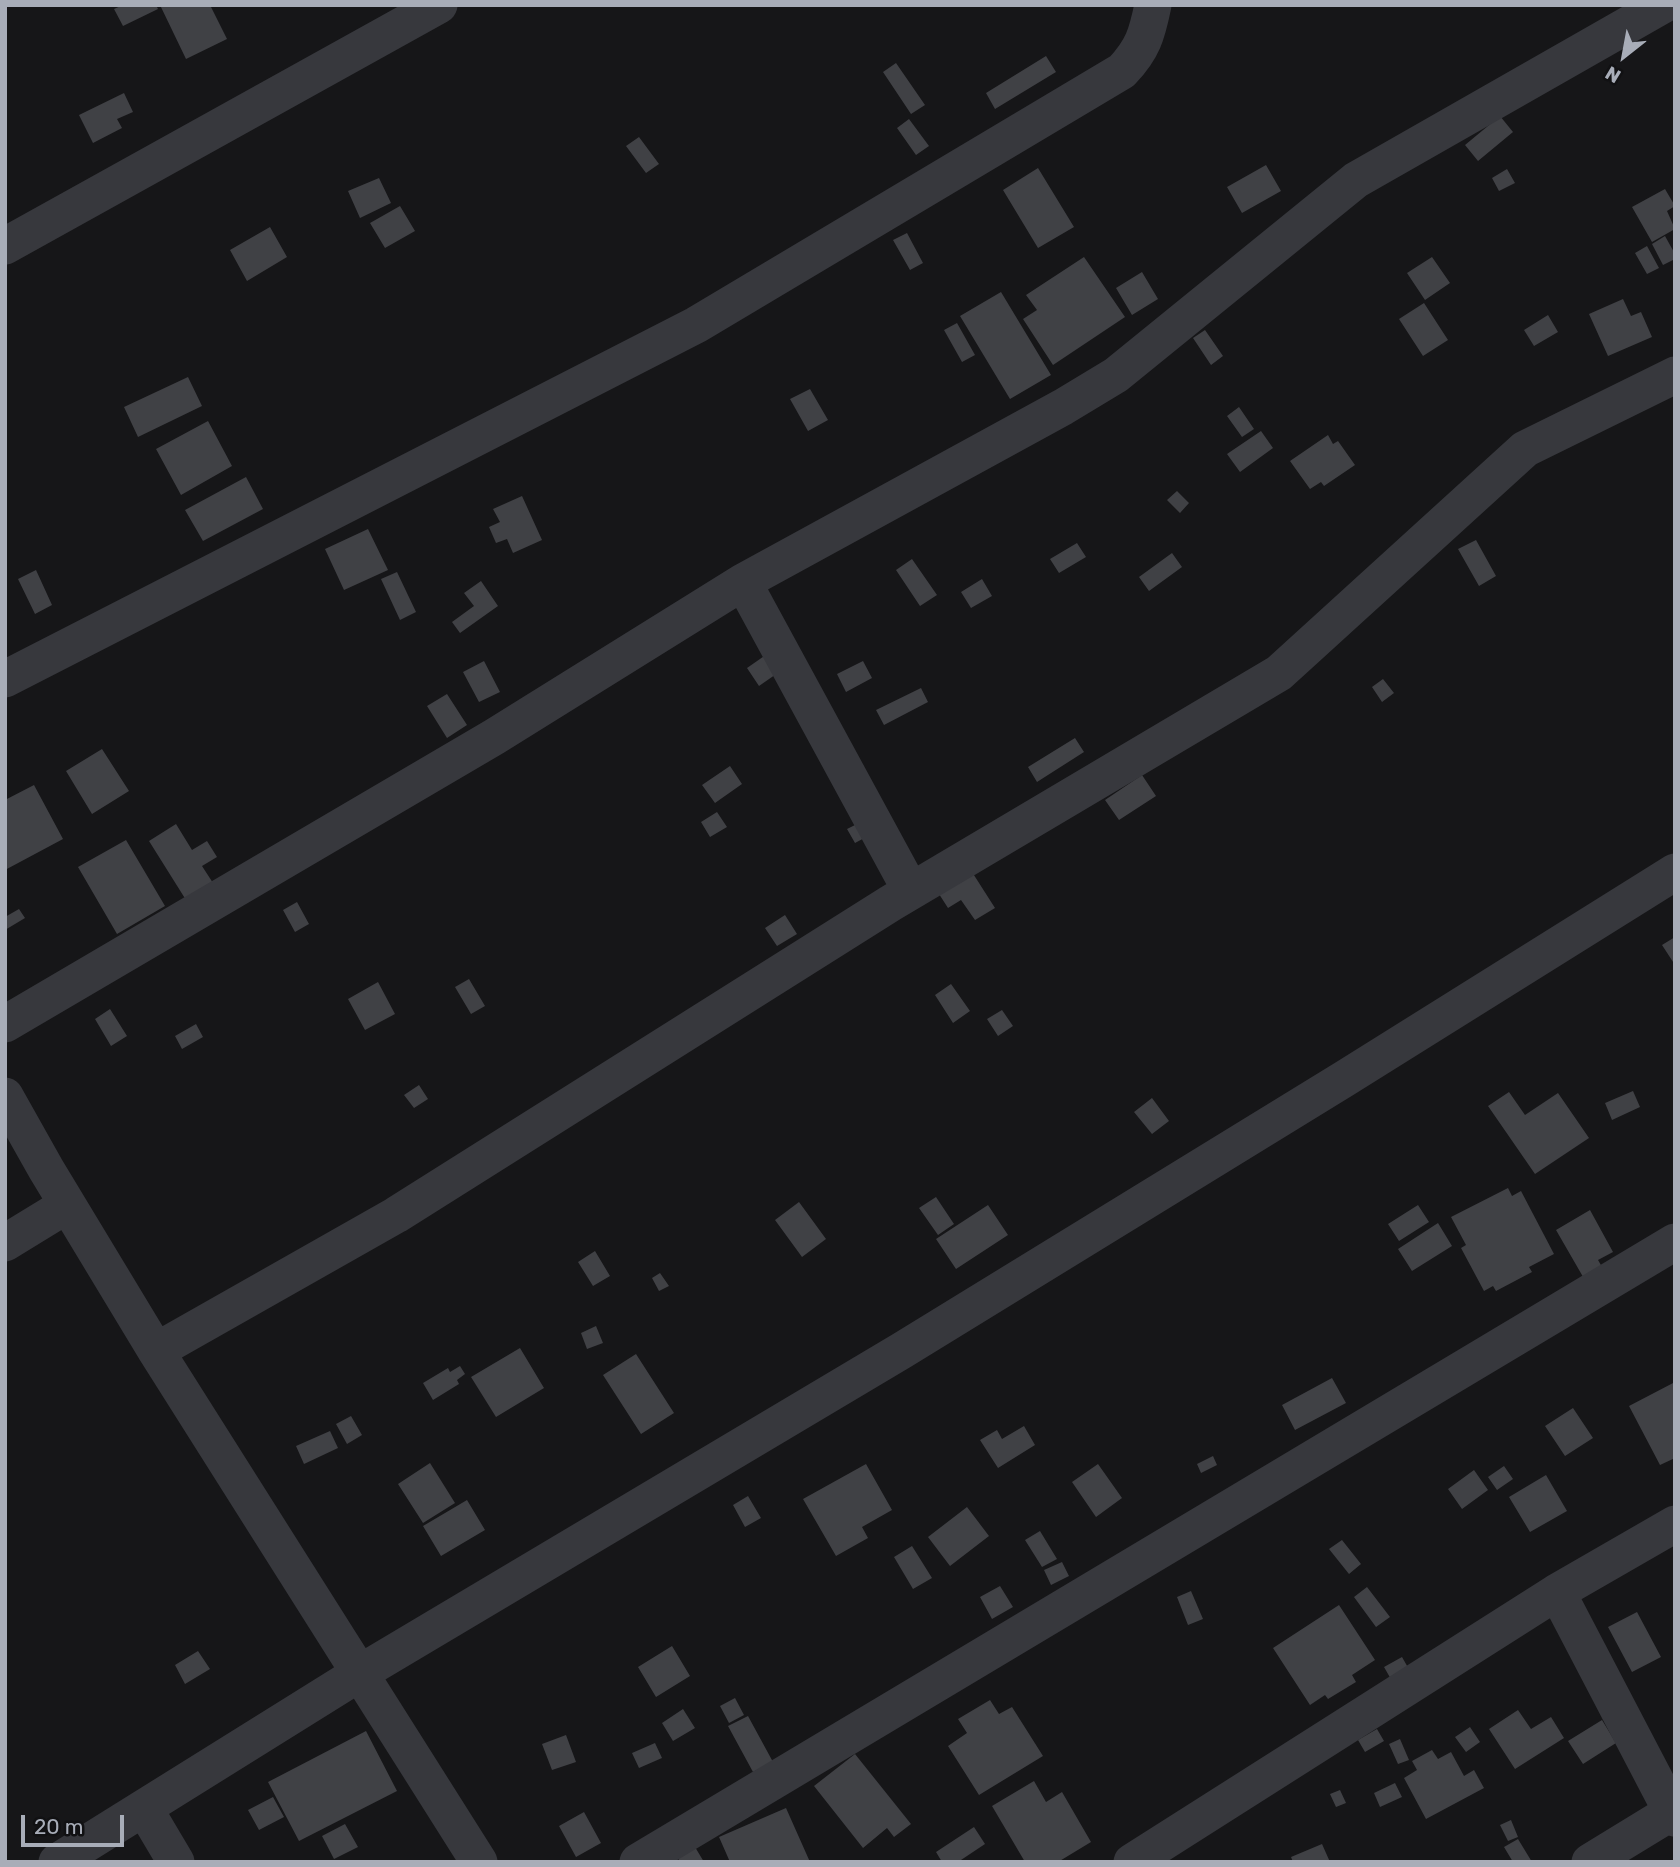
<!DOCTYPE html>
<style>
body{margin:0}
#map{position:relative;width:1680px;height:1867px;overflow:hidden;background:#161618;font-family:Rubik,sans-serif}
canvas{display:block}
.frame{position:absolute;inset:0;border:7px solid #a8adb8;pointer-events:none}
.north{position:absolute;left:1589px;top:21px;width:70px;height:70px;-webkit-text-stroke:5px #111113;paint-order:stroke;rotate:211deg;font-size:19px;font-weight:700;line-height:28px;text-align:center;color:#a8adb8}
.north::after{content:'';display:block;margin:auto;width:24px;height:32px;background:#a8adb8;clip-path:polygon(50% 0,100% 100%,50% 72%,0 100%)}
.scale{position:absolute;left:21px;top:1815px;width:103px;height:32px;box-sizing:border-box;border:4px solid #a8adb8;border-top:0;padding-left:9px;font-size:21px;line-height:24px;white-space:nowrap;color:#a8adb8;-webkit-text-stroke:5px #111113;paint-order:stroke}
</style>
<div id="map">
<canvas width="1680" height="1867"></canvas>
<div class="frame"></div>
<div class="north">N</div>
<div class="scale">20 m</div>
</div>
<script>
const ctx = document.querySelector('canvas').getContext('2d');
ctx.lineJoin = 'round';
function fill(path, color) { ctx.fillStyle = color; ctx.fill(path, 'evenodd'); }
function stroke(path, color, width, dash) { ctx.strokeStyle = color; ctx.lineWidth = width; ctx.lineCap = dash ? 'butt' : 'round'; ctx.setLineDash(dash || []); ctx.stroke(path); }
const building = new Path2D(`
 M123,5H156L158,9L123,26L114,9Z
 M160,5H210L227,39L186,59Z
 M1046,56L1056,72L995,109L986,93Z
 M896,63L925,105L911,114L883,72Z
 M124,93L133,112L117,119L122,128L93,143L79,115Z
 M1500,116L1513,132L1478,161L1465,145Z
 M909,119L929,146L916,155L897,128Z
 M639,137L659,164L646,173L626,146Z
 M1266,165L1281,191L1242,213L1227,187Z
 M1038,168L1074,227L1038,248L1003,190Z
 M1507,169L1515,183L1499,191L1492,178Z
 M379,178L391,203L360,218L348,191Z
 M1665,189L1675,206L1667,211L1675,229L1652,242L1632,207Z
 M400,206L415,231L385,248L370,223Z
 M270,227L287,257L247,281L230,250Z
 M907,233L923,263L910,270L893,240Z
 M1665,236L1675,254V259L1663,265L1652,244Z
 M1647,246L1659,268L1647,274L1635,253Z
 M1084,257L1125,317L1053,365L1023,319L1037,310L1026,295Z
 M1432,257L1450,283L1425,300L1407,273Z
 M1142,272L1158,299L1132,315L1116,288Z
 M1001,292L1051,375L1010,399L960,316Z
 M1623,299L1631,316L1641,312L1652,337L1608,356L1589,314Z
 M1424,303L1448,340L1423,356L1399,319Z
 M1548,315L1558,332L1534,346L1524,330Z
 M957,323L975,355L962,362L944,330Z
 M1205,330L1223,356L1211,365L1193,338Z
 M188,377L202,406L138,437L124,407Z
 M810,389L828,420L808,431L790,399Z
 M1239,407L1254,429L1242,437L1227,416Z
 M208,421L232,466L181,495L156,449Z
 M1261,431L1273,448L1240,472L1227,454Z
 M1328,435L1333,444L1338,441L1355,465L1324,486L1321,482L1310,489L1290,461Z
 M246,477L263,509L203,541L185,510Z
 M1177,491L1189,503L1180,513L1167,500Z
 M522,496L542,540L513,553L507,539L496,543L489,527L500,522L493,509Z
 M368,529L388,570L344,590L325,549Z
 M1476,540L1496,576L1479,586L1458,549Z
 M1077,543L1086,557L1059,573L1050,559Z
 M1172,553L1182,567L1149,591L1139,577Z
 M912,559L937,595L920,606L896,570Z
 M36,570L52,605L35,614L18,579Z
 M397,572L416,612L400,620L381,579Z
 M982,579L992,596L971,608L961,592Z
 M481,581L498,606L460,633L452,622L474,606L464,593Z
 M770,652L782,670L759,686L747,668Z
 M484,661L500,692L479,702L463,672Z
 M863,661L872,678L846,692L837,674Z
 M1383,679L1394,693L1382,702L1372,687Z
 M921,688L928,702L884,725L876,710Z
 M447,694L467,725L447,738L427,706Z
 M1075,738L1084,752L1037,782L1028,767Z
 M102,749L129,791L92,814L66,771Z
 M730,766L742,784L715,803L702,785Z
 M1142,775L1156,796L1119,820L1105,800Z
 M34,785L63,839L5,870V800Z
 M717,812L727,827L710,837L701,822Z
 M861,822L868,836L855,843L847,829Z
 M176,824L192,850L207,841L217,857L202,866L213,883L186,900L149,841Z
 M126,840L165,906L117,934L78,867Z
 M972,872L995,908L975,920L961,900L948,908L939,894Z
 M297,902L309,924L295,932L283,910Z
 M19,909L25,918L5,930V917Z
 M785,915L797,934L777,946L765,928Z
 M1675,937V965L1662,945Z
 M469,979L485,1006L471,1014L455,987Z
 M378,982L395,1014L365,1030L348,999Z
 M951,984L970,1011L953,1023L935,995Z
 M110,1009L127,1036L111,1046L95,1019Z
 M1002,1010L1013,1026L998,1036L987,1019Z
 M196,1024L203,1037L182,1049L175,1036Z
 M419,1085L428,1099L414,1108L404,1095Z
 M1633,1091L1640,1107L1612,1120L1605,1103Z
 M1509,1092L1525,1115L1558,1093L1589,1138L1535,1174L1488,1106Z
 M1152,1098L1169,1121L1152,1134L1134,1112Z
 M1508,1188L1512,1196L1521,1191L1554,1254L1529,1267L1532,1272L1496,1291L1493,1286L1484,1291L1461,1248L1466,1245L1451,1217Z
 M936,1197L954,1224L938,1235L919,1208Z
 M799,1202L826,1239L802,1257L775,1220Z
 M988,1205L1008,1235L956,1269L936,1239Z
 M1418,1205L1429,1222L1399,1241L1388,1224Z
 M1590,1210L1613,1252L1598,1260L1605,1272L1586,1282L1556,1230Z
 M1438,1223L1452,1246L1412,1271L1398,1249Z
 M595,1251L610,1276L593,1286L578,1262Z
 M660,1273L669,1286L659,1291L652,1278Z
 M596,1326L603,1343L587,1349L581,1333Z
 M520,1348L544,1388L496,1417L471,1377Z
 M636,1354L674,1413L641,1434L603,1375Z
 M460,1366L465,1374L457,1380L459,1384L433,1400L423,1383L448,1368L450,1372Z
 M1332,1378L1346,1403L1295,1430L1282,1405Z
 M1675,1382V1458L1660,1465L1629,1406Z
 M1573,1408L1593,1438L1565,1456L1545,1426Z
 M351,1416L362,1435L347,1444L336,1424Z
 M1024,1426L1035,1445L998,1468L980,1440L997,1430L1002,1439Z
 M330,1431L338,1448L304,1464L296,1446Z
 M1213,1456L1217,1465L1201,1473L1197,1464Z
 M430,1463L455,1503L423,1523L398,1484Z
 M866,1464L892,1510L862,1527L868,1538L836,1556L803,1499Z
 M1098,1464L1122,1498L1096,1517L1072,1482Z
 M1504,1466L1513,1479L1497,1490L1488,1477Z
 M1474,1470L1488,1490L1462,1509L1448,1489Z
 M1546,1475L1567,1511L1530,1532L1509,1497Z
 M748,1496L761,1518L745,1527L733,1505Z
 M467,1500L485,1530L441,1556L423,1526Z
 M967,1507L989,1536L950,1566L928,1537Z
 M1040,1531L1057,1559L1042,1567L1025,1540Z
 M1342,1540L1361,1564L1349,1574L1329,1549Z
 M912,1546L932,1578L913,1589L894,1557Z
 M1062,1562L1069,1576L1051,1585L1044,1570Z
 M1000,1586L1013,1607L992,1619L980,1597Z
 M1367,1587L1390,1617L1376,1627L1354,1597Z
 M1191,1591L1203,1619L1188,1625L1177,1597Z
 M1339,1605L1375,1660L1352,1675L1356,1682L1328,1699L1325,1695L1310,1705L1273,1648Z
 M1637,1612L1661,1657L1632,1672L1608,1627Z
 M672,1646L690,1676L656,1697L638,1667Z
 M198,1651L210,1669L185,1684L175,1665Z
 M1402,1657L1410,1671L1392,1681L1384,1667Z
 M735,1698L744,1715L729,1723L720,1706Z
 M990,1700L999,1714L1012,1707L1043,1756L979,1795L948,1746L967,1733L958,1719Z
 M683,1709L695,1728L673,1741L662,1723Z
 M1518,1710L1531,1729L1551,1717L1564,1738L1515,1769L1489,1729Z
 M748,1716L773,1762L753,1772L728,1726Z
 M1602,1720L1616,1743L1583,1764L1568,1741Z
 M1470,1727L1480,1742L1466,1752L1455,1737Z
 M1377,1729L1384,1741L1365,1752L1358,1740Z
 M366,1731L397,1791L299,1841L268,1782Z
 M566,1735L576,1762L552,1770L542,1744Z
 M1400,1739L1409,1760L1398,1764L1389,1744Z
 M655,1743L662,1758L639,1768L632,1753Z
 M1432,1750L1438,1759L1451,1752L1464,1776L1474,1770L1484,1788L1426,1819L1404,1778L1417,1770L1412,1761Z
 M855,1754L911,1824L894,1837L887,1828L863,1848L814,1786Z
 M1034,1781L1046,1802L1062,1792L1091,1842L1058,1862H1025L992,1806Z
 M1395,1783L1402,1797L1380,1807L1374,1793Z
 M1340,1790L1346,1803L1336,1807L1330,1794Z
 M273,1797L284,1817L259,1830L248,1810Z
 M786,1808L810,1862H730L719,1837Z
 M584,1812L601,1843L576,1857L559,1826Z
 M1511,1820L1518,1837L1508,1841L1500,1825Z
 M345,1824L358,1847L334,1859L322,1836Z
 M974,1827L985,1844L958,1862H942L936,1852Z
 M1518,1839L1532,1862H1513L1504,1847Z
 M692,1842L704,1862H680L675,1852Z
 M1322,1844L1330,1862H1293L1291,1857Z`);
const street = new Path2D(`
 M5,246L439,5
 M743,582L911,891
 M5,679L696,325L1122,71C1143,49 1147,34 1153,5
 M5,1024L494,737L743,582L1063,407L1116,375L1356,180L1663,5
 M5,1096L46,1169L156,1351L479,1862
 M5,1243L67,1205
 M156,1351L396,1215L891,903L1279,673L1525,449L1675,375
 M1557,1592L1675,1818
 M144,1808L176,1862
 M57,1862L360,1673L901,1351L1344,1079L1675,872
 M638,1862L1675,1242
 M1132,1862L1557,1592L1675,1524
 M1590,1862L1675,1810`);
fill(building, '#404145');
stroke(street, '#37383d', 37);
</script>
